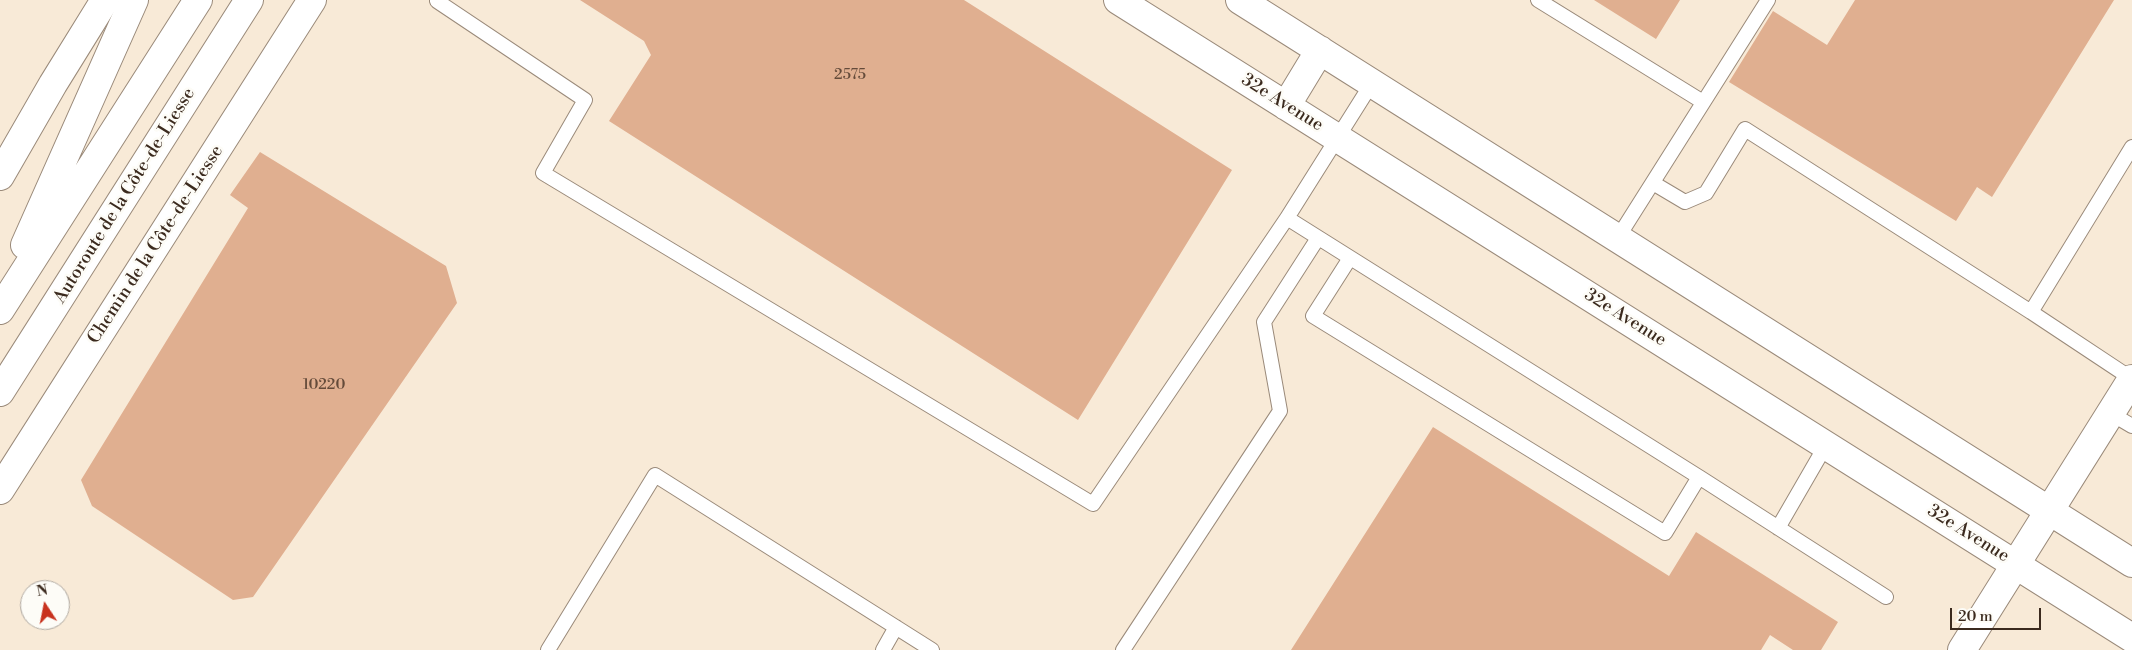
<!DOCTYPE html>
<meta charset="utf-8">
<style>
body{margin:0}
#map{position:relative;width:2132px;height:650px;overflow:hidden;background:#f8ead7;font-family:"Libre Bodoni",serif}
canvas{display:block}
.north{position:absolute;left:20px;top:580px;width:50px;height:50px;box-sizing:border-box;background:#fdfcf7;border:1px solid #afa8a0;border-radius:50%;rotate:349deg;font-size:14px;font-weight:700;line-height:20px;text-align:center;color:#3b2a1e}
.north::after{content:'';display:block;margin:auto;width:18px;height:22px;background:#c8321e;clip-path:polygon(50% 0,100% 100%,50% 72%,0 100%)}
.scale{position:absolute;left:1950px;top:608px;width:91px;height:22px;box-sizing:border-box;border:2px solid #3b2a1e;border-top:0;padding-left:6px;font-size:15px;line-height:18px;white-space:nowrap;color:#3b2a1e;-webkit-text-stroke:4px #fdfcf7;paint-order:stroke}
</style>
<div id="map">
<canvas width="2132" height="650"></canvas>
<div class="north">N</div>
<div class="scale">20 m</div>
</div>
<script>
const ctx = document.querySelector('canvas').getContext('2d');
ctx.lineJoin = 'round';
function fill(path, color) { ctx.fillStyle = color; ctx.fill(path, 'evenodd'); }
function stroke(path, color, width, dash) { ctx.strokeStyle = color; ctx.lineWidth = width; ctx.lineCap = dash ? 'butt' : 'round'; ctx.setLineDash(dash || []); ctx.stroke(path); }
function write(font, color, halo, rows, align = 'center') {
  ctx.font = font + ' "Libre Bodoni",serif'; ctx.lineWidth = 5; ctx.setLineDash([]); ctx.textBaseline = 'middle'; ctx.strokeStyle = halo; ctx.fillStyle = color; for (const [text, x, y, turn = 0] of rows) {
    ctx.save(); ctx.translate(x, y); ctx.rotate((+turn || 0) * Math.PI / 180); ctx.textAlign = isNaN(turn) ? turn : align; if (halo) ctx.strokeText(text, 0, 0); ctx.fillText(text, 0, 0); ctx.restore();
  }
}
const building = new Path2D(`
 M580,0H964L1232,170L1078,420L609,121L651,55L644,41Z
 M1594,0H1680L1656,39Z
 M1855,0H2114L1992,197L1977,187L1956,221L1729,82L1773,11L1827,45Z
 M260,152L446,266L457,303L253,597L233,600L92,506L81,480L248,208L230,195Z
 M1433,427L1669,576L1696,532L1838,622L1821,650H1793L1770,635L1761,650H1291Z`);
const service = new Path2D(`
 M1538,0L1703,102
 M437,1L585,100L543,173L1093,504L1287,218
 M1653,183L1685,202L1706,193L1745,129L2031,312L2132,147
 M1617,239L1768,0
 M1350,258L1313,316L1665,533L1699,477L1287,218L1372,83
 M2031,312L2132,379
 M2110,413L2132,426
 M1699,477L1886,597
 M1778,528L1826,445
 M548,650L655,475L932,650
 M883,650L896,627
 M1123,650L1280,411L1264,322L1318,238`);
const minor = new Path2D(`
 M1962,650L2132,379`);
const tertiary = new Path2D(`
 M1118,0L2132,638
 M1240,0L2132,563
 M1286,106L1320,50`);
const secondary = new Path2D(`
 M0,176L53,84L105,0
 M0,490L312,0`);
const motorway = new Path2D(`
 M25,245L134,0
 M0,310L198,0
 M0,392L249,0`);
const numberNames = [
 ["2575",850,75],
 ["10220",324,385]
];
const streetNames = [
 ["32e Avenue",1282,103,32],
 ["Autoroute de la Côte-de-Liesse",125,196,-58],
 ["Chemin de la Côte-de-Liesse",156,245,-57],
 ["32e Avenue",1625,318,32],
 ["32e Avenue",1968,534,32]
];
fill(building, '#e0af90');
stroke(service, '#9a8a7a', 16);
stroke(minor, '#9a8a7a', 30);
stroke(tertiary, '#9a8a7a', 30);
stroke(secondary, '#9a8a7a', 30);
stroke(motorway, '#9a8a7a', 30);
stroke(service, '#fff', 14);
stroke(minor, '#fff', 28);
stroke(tertiary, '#fff', 28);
stroke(secondary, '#fff', 28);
stroke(motorway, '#fff', 28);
write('15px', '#644b3a', null, numberNames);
write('18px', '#3b2a1e', '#fdfcf7', streetNames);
</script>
